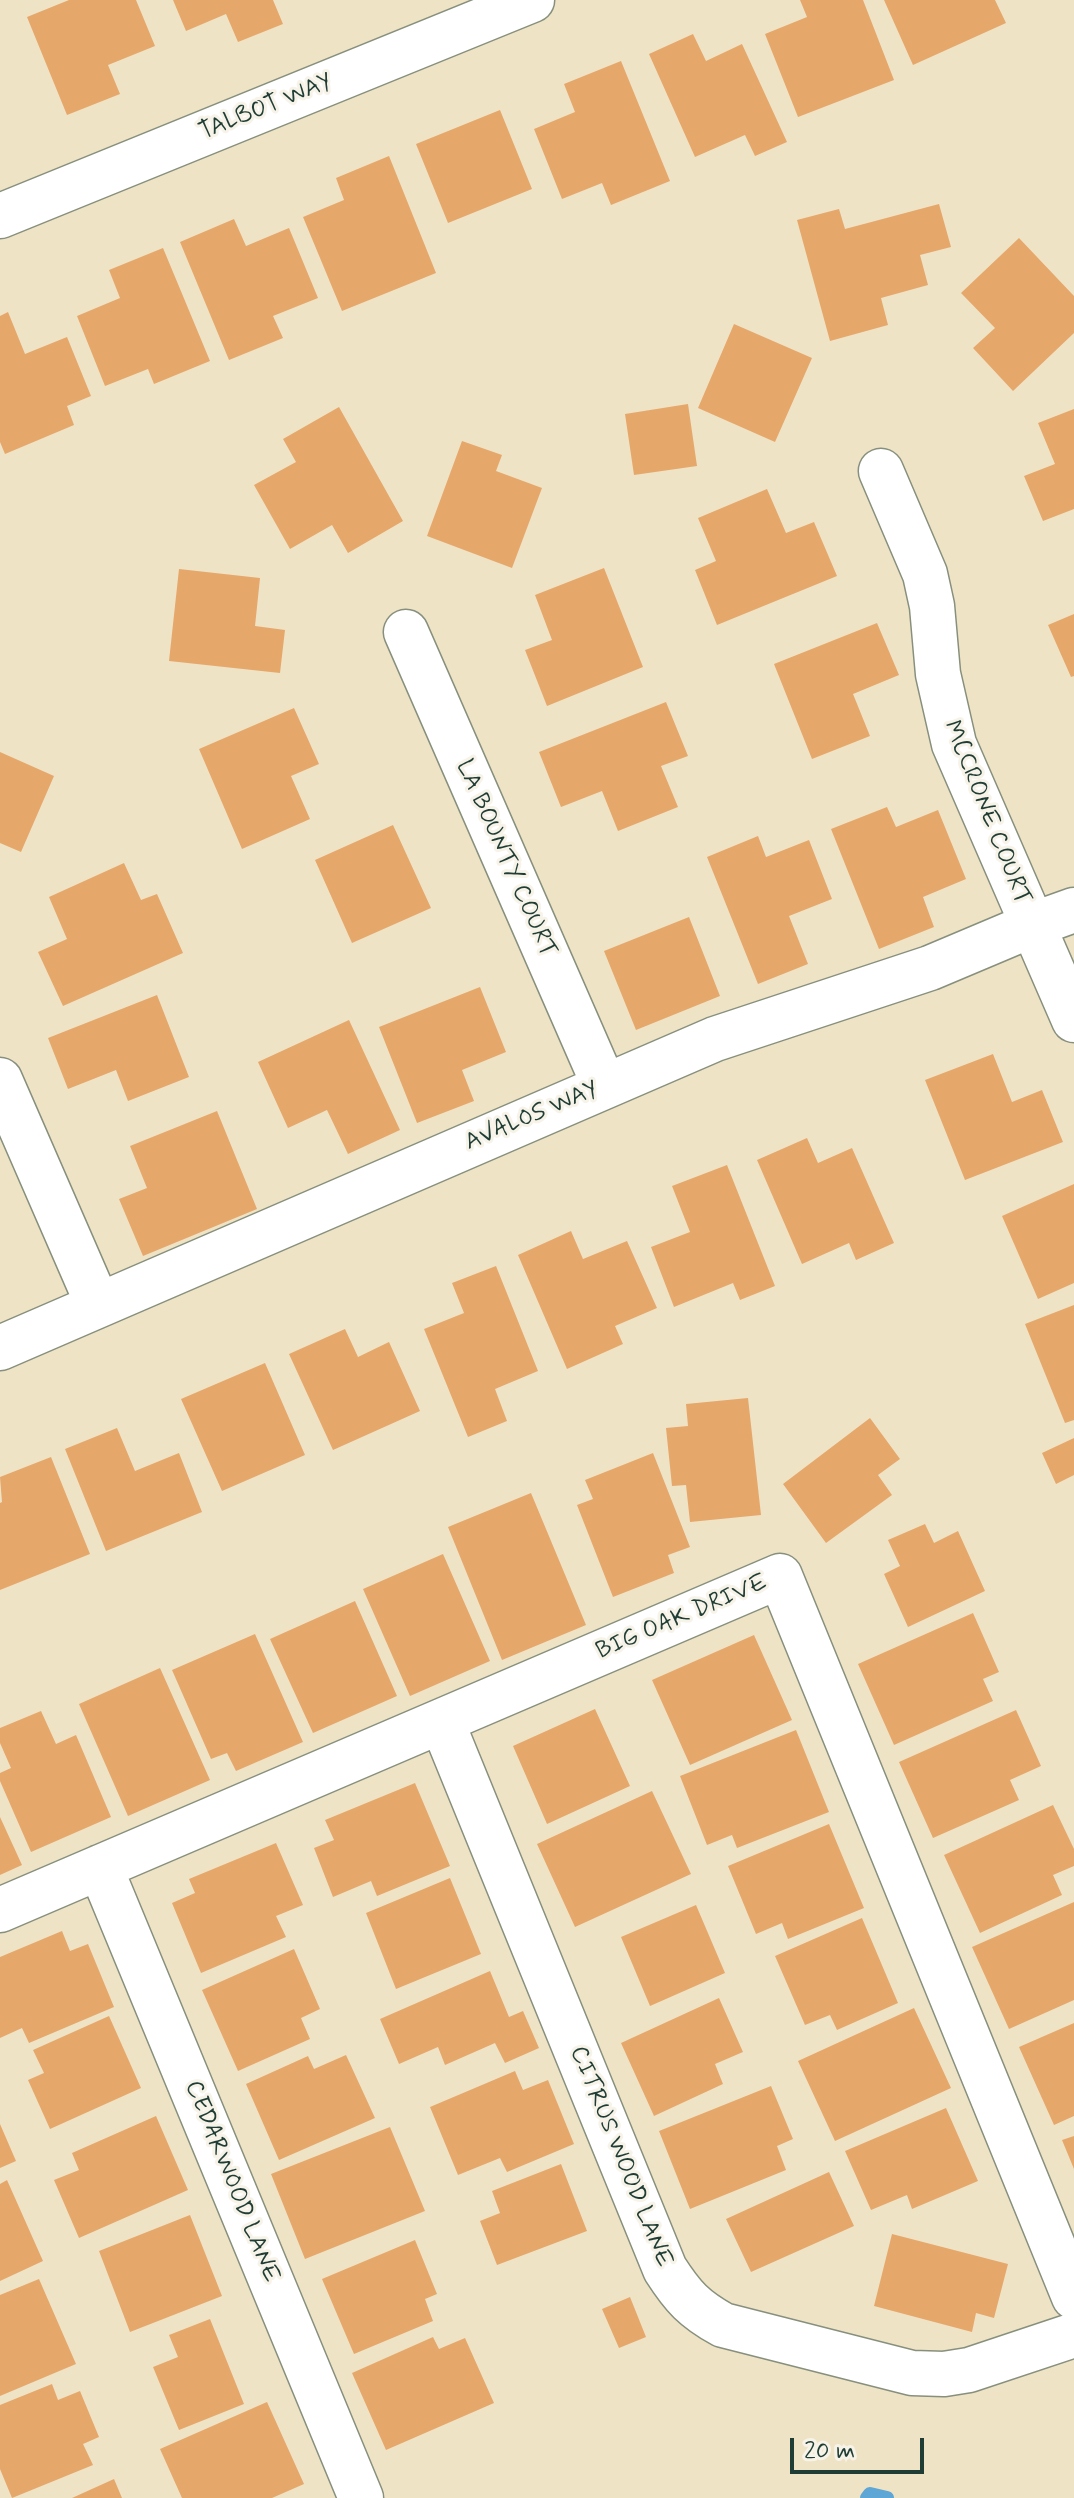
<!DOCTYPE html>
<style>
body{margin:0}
#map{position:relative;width:1074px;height:2498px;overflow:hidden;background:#efe3c6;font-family:Mynerve,sans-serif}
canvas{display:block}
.scale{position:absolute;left:790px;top:2438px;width:134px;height:36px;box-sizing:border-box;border:4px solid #1f3d34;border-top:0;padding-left:10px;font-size:24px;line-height:28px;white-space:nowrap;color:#1f3d34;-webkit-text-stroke:6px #f7f3e8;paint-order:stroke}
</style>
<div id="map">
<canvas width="1074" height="2498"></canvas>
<div class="scale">20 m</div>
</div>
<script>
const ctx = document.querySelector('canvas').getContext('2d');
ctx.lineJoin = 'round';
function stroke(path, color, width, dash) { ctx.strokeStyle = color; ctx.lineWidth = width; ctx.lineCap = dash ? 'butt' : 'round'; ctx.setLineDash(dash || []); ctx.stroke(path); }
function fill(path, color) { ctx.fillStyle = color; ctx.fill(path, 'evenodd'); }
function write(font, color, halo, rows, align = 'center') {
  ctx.font = font + ' Mynerve,sans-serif'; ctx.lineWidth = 6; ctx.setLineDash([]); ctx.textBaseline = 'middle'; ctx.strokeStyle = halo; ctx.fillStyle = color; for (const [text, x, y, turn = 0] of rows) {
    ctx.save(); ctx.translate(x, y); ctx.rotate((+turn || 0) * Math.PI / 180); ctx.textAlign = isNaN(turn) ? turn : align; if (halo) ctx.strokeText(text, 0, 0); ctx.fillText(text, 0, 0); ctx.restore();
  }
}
const stream = new Path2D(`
 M867,2498L870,2494L887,2498`);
const building = new Path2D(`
 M69,0H136L155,46L108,65L120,94L67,115L27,17Z
 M173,0H273L283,24L238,42L226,14L186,31Z
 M800,0H863L894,80L798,117L765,34L807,17Z
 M884,0H995L1006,23L913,65Z
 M693,34L706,61L742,44L787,142L755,156L745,135L695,157L649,54Z
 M621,61L670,181L611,205L602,183L562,199L534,129L575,112L564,84Z
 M500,110L532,189L448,223L416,144Z
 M389,156L436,273L342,311L303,217L344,200L336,178Z
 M939,204L951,247L920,255L928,285L881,298L888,325L830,341L797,220L839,209L845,229Z
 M234,219L246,246L289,228L318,298L273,316L283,338L229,360L180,242Z
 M1019,238L1074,296V333L1013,391L973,348L995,328L961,293Z
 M163,248L210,361L154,384L148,369L105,386L77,316L120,298L109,270Z
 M8,312L25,354L67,337L91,396L67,406L74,425L5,454L0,442V316Z
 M734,324L812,358L775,442L698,408Z
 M688,404L697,466L634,475L625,414Z
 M339,407L403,521L348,553L332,525L290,549L254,485L296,462L283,439Z
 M1074,409V509L1043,521L1024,476L1055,464L1038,423Z
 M462,441L502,455L496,471L542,488L512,568L427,536Z
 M767,489L786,533L814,522L837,576L717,625L695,570L716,561L698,518Z
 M604,568L643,667L547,706L525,650L552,640L535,595Z
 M179,569L260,578L255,626L285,630L280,673L169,661Z
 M1074,614V676L1071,677L1048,625Z
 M877,623L899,675L853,694L870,736L812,759L774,664Z
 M666,702L688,756L661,766L678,807L618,831L602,791L561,807L539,752Z
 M294,708L319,764L291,776L310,819L242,849L199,749Z
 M0,752L54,776L21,852L0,843Z
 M887,807L896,827L938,810L966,879L923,897L934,927L879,949L831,829Z
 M393,825L431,908L352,943L315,860Z
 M758,836L766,857L809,840L832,899L789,916L808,964L758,984L707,857Z
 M124,863L141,900L157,894L183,953L63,1006L38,952L67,939L49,897Z
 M689,917L720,996L636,1030L604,951Z
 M480,987L506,1052L462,1070L474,1101L417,1123L379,1027Z
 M157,995L189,1077L128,1101L116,1070L68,1089L48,1038Z
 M349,1020L400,1130L348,1154L327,1110L288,1128L258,1062Z
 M993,1054L1012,1102L1042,1090L1063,1142L965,1180L925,1080Z
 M217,1111L257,1209L143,1256L119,1199L147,1188L130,1146Z
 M807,1138L818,1163L852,1148L894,1243L856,1260L849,1243L802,1264L757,1160Z
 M727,1165L775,1286L740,1300L733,1283L674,1307L651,1247L690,1232L672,1186Z
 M1074,1184V1283L1038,1299L1002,1216Z
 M571,1231L583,1259L627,1241L657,1308L615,1326L623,1344L567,1369L518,1255Z
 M496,1266L538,1371L495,1389L507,1421L468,1437L424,1329L464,1313L452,1283Z
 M1074,1305V1420L1065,1423L1025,1324Z
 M345,1329L358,1357L389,1342L420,1411L333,1450L289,1354Z
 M265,1363L305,1455L222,1491L181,1399Z
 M748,1398L761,1515L690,1522L686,1485L672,1486L666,1428L688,1426L686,1404Z
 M870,1418L900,1459L878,1475L892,1495L826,1543L783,1484Z
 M117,1428L135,1471L179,1453L202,1512L106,1551L65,1449Z
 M1074,1438V1475L1056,1484L1042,1453Z
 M653,1453L690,1547L668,1555L674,1573L613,1597L577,1505L593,1499L585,1480Z
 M51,1457L90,1554L0,1590V1503L2,1502L0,1477Z
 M531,1493L586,1625L502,1660L448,1527Z
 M925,1524L934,1543L958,1531L985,1591L908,1627L884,1574L900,1566L888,1540Z
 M443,1554L490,1661L410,1696L363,1589Z
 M355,1601L397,1696L313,1733L270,1639Z
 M973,1613L999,1672L983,1679L993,1701L894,1745L858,1664Z
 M255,1634L303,1742L236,1771L227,1753L211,1759L172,1670Z
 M754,1635L792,1720L690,1765L652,1680Z
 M160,1668L210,1780L128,1816L79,1704Z
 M595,1709L630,1786L547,1824L513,1746Z
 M1016,1710L1041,1766L1010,1780L1019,1800L933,1838L899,1762Z
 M41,1711L56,1744L76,1735L111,1817L31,1852L0,1781V1773L11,1768L0,1743V1728Z
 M796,1730L829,1812L737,1848L732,1835L707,1845L680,1776Z
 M415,1783L450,1866L377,1896L371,1881L333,1897L314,1848L334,1840L325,1820Z
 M652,1791L691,1874L575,1927L537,1844Z
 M1053,1805L1074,1849V1866L1053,1875L1062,1895L980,1933L944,1855Z
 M0,1817L22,1865L0,1875Z
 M829,1824L864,1908L788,1939L782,1923L756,1934L728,1866Z
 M276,1843L303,1905L276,1916L286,1937L201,1973L172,1903L195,1893L189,1879Z
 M450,1878L481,1954L396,1989L366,1913Z
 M1074,1902V2000L1009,2029L972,1947Z
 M696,1905L725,1973L650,2006L621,1937Z
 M862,1918L898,2003L837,2030L830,2015L805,2025L775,1956Z
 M62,1931L70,1951L88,1944L114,2007L29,2043L22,2028L0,2038V1957Z
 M294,1949L320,2009L301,2018L310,2039L238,2071L202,1990Z
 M490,1971L509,2017L523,2011L539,2048L505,2063L495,2043L445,2065L438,2047L399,2064L380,2019Z
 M719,1998L743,2052L715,2064L723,2084L654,2116L621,2043Z
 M914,2008L951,2088L835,2141L798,2061Z
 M109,2016L141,2088L50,2129L28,2080L44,2073L33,2050Z
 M1074,2023V2116L1054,2125L1019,2047Z
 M346,2055L375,2118L279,2160L246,2084L308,2056L314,2069Z
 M515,2071L523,2090L548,2080L574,2144L507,2172L500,2158L458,2175L430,2107Z
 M771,2086L793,2139L777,2146L786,2170L690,2209L659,2131Z
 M946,2108L978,2181L912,2209L907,2195L871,2210L845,2151Z
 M156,2116L188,2190L79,2238L54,2180L79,2170L72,2153Z
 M0,2124L16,2161L0,2168Z
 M390,2127L425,2211L305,2259L271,2174Z
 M1074,2136V2169L1062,2140Z
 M561,2164L587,2231L497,2265L480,2221L500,2213L492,2191Z
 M829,2172L854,2226L751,2272L726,2219Z
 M7,2180L43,2261L0,2281V2184Z
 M190,2215L222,2296L130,2332L99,2251Z
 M892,2234L1008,2264L994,2318L976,2313L972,2332L874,2306Z
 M415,2240L437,2294L425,2299L433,2321L354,2354L322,2279Z
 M39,2279L76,2364L0,2396V2295Z
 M630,2297L646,2337L619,2348L602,2309Z
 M210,2319L244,2404L179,2430L153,2367L178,2357L169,2335Z
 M433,2337L439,2349L465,2338L494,2403L386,2450L352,2373Z
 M52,2384L58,2400L80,2391L99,2437L83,2444L93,2465L12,2498L0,2469V2405Z
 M267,2402L304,2484L272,2498H182L160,2449Z
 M114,2479L122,2498H72Z`);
const street = new Path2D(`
 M0,216L532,0
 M881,471L925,574L932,606L938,674L954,744L1074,1020
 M406,632L604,1085
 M0,1080L98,1305
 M0,1348L715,1039L930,968L1032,925L1074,910
 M442,1722L665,2269C683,2297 694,2309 723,2325L912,2373L944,2374L969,2370L1074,2335
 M100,1867L361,2498
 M0,1910L780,1576L1074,2297`);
const streetNames = [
 ["TALBOT WAY",266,108,-22],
 ["MCCRONE COURT",986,813,68],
 ["LA BOUNTY COURT",505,859,66],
 ["AVALOS WAY",532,1117,-23],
 ["BIG OAK DRIVE",682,1618,-23],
 ["CITRUS WOOD LANE",620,2157,68],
 ["CEDARWOOD LANE",231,2182,68]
];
stroke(stream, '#5da6d5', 14);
fill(building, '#e6a76b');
stroke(street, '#87907d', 47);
stroke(street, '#fff', 44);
write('24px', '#1f3d34', '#f7f3e8', streetNames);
</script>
